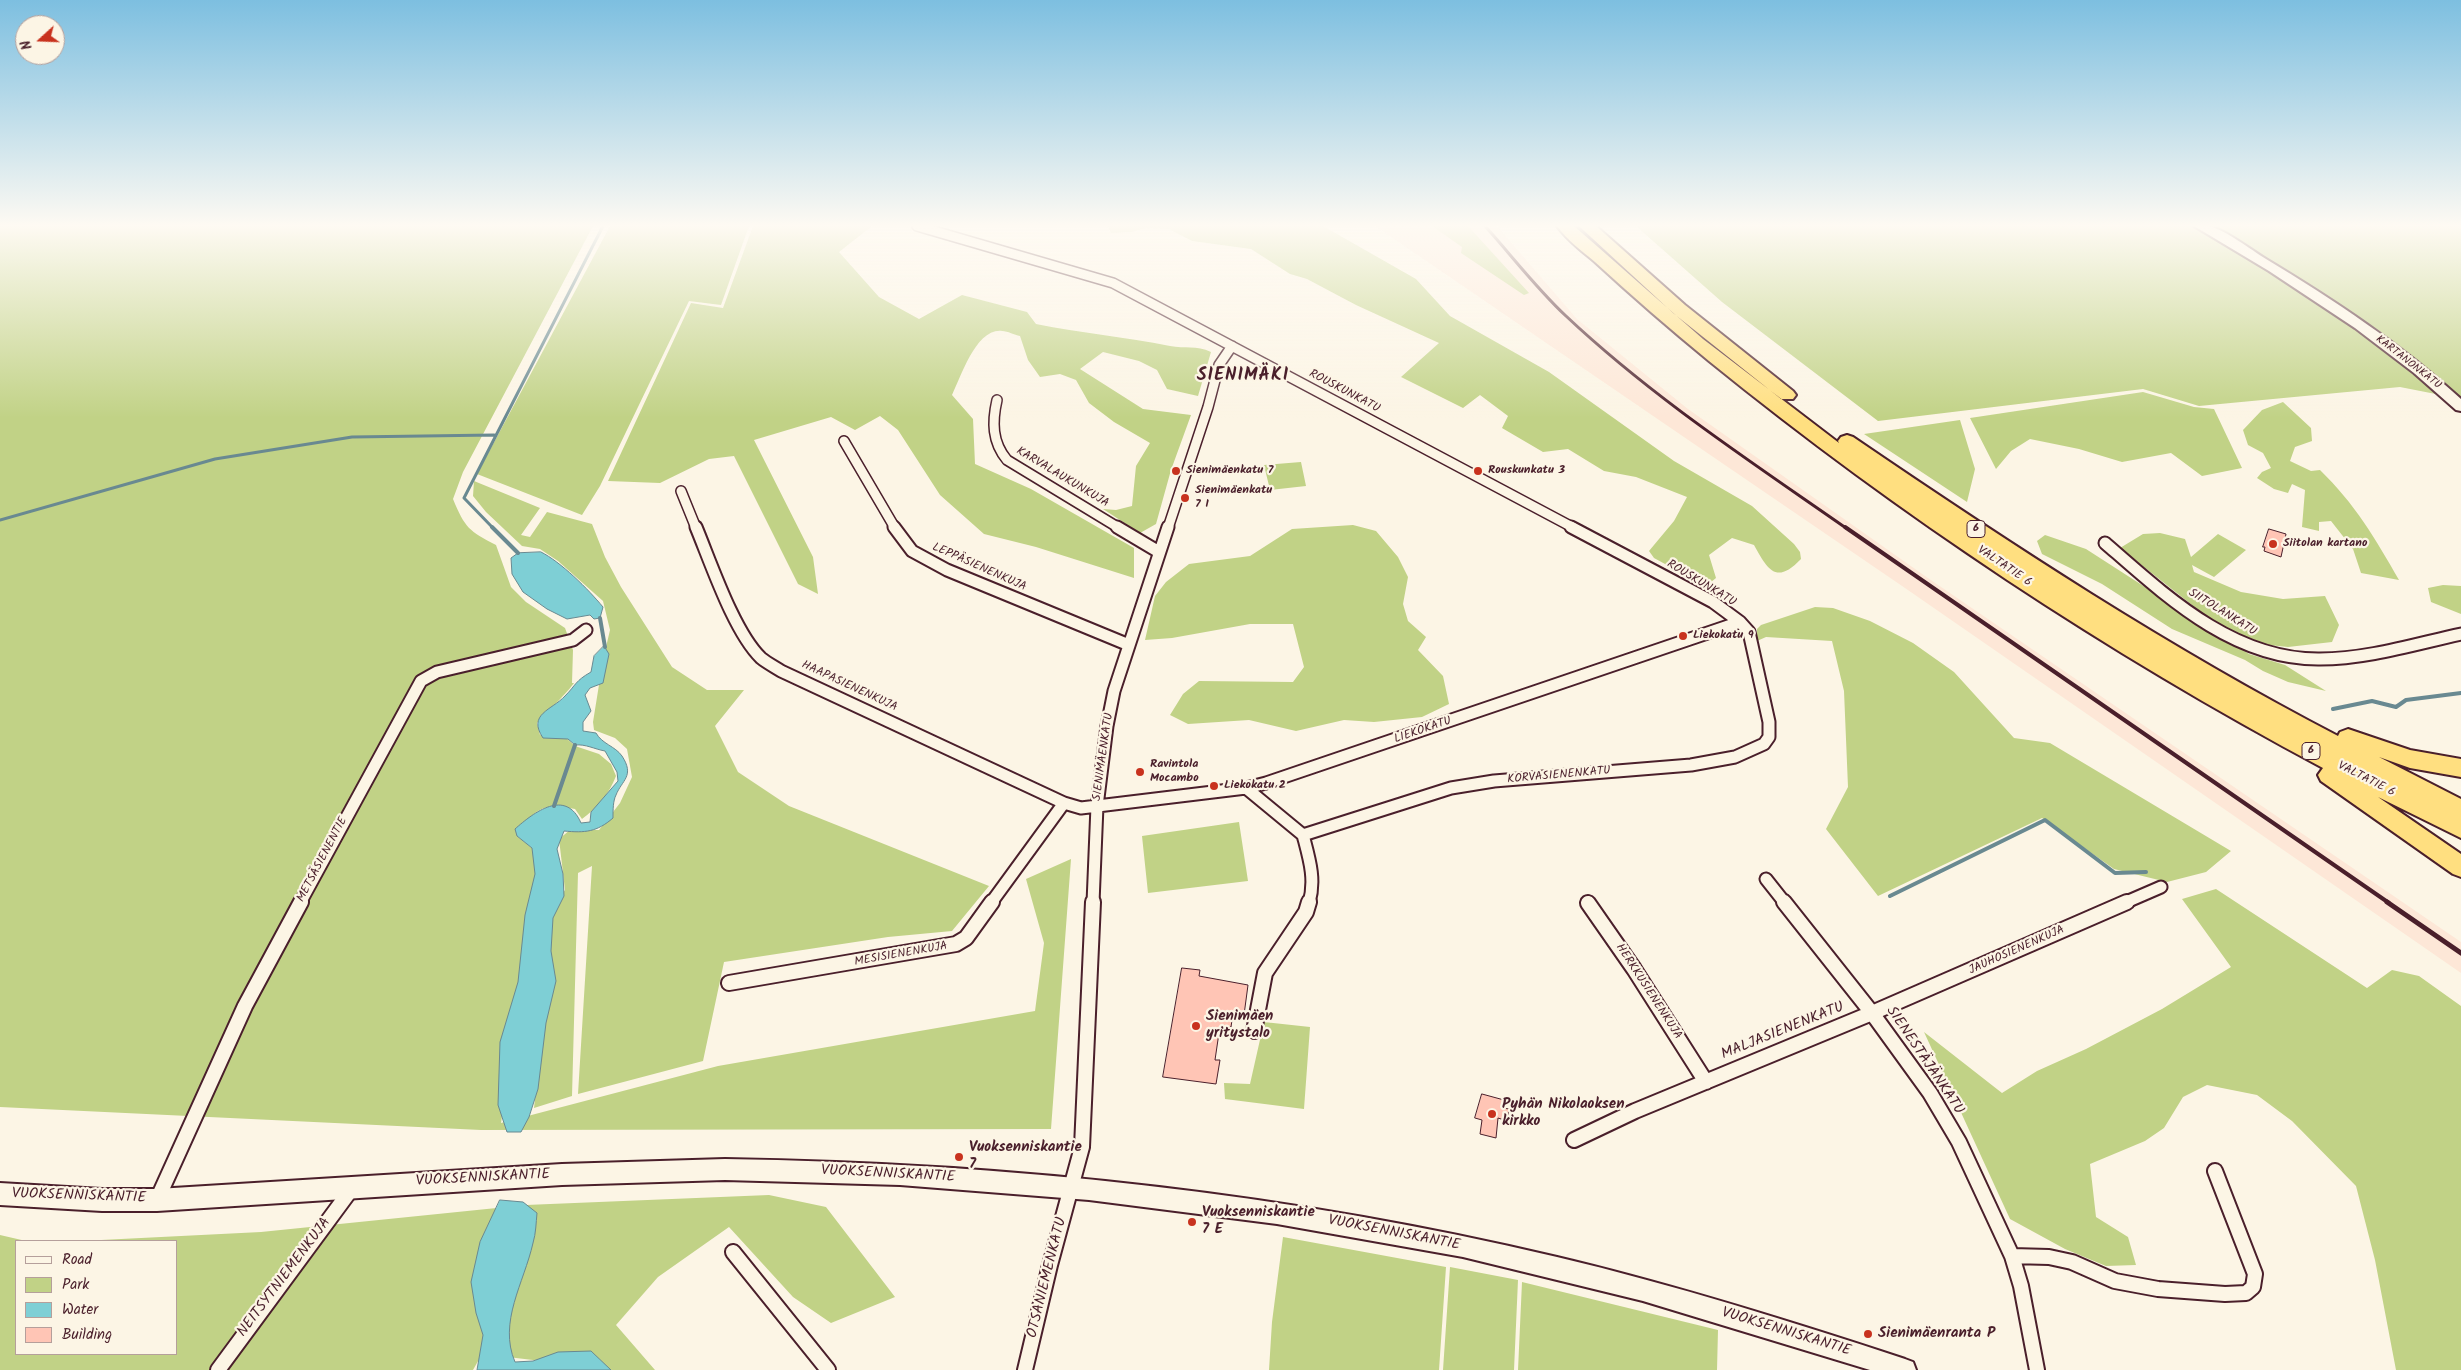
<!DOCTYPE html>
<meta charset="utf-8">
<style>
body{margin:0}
#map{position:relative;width:2461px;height:1370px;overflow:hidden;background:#fcf5e5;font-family:Kalam,sans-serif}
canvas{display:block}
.legend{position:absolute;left:15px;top:1240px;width:162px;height:115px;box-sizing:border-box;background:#fcf5e5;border:1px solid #b59f9b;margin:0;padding:6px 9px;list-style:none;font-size:15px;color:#4a1f2b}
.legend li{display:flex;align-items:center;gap:10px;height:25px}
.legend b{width:25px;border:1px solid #b59f9b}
.north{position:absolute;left:15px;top:15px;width:50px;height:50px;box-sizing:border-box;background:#fcf5e5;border:1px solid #b59f9b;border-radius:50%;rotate:250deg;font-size:14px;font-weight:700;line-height:20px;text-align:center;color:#4a1f2b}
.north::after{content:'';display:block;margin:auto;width:18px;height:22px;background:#c8321e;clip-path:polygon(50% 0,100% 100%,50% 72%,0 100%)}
</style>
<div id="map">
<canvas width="2461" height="1370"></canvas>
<ul class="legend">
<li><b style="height:6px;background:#fcf5e5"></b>Road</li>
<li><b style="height:14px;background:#c1d286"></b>Park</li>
<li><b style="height:14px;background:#7ecfd5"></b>Water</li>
<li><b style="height:14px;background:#ffc5b5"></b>Building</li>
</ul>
<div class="north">N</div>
</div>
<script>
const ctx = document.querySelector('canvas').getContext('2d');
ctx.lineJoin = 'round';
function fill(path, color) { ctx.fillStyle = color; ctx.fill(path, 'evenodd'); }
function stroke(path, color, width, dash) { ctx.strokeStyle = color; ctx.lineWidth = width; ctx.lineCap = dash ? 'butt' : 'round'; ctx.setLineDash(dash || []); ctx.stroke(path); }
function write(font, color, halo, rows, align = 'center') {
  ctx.font = font + ' Kalam,sans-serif'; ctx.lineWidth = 4.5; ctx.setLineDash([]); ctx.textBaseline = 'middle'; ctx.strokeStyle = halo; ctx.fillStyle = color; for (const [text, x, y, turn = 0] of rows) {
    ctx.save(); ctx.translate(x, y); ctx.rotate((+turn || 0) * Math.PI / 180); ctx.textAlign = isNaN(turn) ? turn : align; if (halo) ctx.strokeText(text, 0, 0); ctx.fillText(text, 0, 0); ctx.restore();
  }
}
const built = new Path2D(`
 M1375,226H1497L1577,319L1688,409L1925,576L2461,942V973L1905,588Z`);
const green = new Path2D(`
 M0,226H593L463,472L453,499C465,528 469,531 496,545L511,587L526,602L565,628L573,650L572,683H574C563,698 549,709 537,723L540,735L565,737L575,746L599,754L611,764L616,776C609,794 598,807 582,819L575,809C540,802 536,809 517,836L532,848L537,870L536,898L501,1123L718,1066L1035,1011L1044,943L1026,879L1071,859L1051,1129L481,1130L0,1107Z
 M610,226H749L721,305L689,301L600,486L582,515L477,474Z
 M753,226H872L839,252L879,297L919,319L962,295L1027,312L1036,324C1081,333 1125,337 1170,346C1185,349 1196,345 1211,352L1198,396L1167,389L1157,370L1139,361L1103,352L1080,369L1143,409L1191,415L1171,470L1156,524L1140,533L1103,509L1116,510L1132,506L1136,466L1150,443L1114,422L1089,403L1076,380L1060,374L1040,377L1028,360L1020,336C1014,335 1008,331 1002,331C976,328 961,377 952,395L973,419L975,464L1031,489L1134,548V578L1036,547L984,534L940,495L898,430L880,416L855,430L831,417L754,440L813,557L818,594L798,584L734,456L709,459L660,483L608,481L691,303L723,308Z
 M1108,226H1323L1416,279L1450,316L1549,372L1674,461L1752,506L1794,544L1800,552L1801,559C1776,585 1768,570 1754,545L1732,538L1709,555L1716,578L1711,582L1700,583L1654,558L1649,551L1674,521L1687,497L1636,477L1604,471L1568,449L1543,452L1502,428L1508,416L1480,395L1463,408L1401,377L1439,343L1356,305L1307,279L1290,274L1251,249L1192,241L1169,229L1146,228L1131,232L1111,233Z
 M1432,226H1468L1529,293L1524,295L1461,253L1462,247Z
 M1636,226H2461V399L2400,387L2199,406L2143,389L1878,421L1722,302Z
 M2143,392L2194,407L2214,409L2242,468L2202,476L2171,453L2122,462L2079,449L2030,439L2011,451L1996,469L1970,418Z
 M2283,402L2311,428L2312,441L2295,447L2290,461L2311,471L2320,470C2355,504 2375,538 2399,580L2361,573L2353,549L2331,521L2319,522V531L2302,527L2305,490L2292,484L2288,493L2274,489L2257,478L2262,472L2271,468L2263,453L2248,445L2243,430L2262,410Z
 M1960,420L1975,469L1967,502L1864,434Z
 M1301,462L1306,486L1270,490L1264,465Z
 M474,481L540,508L521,535L530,537L547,512L592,524L605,557L621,587L672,667L707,690H744L715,726L738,772L789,806L989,886L952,931L888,937L724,962L703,1061L578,1094L592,866L578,873L572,1096L534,1108L545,1011L543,946L557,901L565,890L559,839L570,830H599L620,803L632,777L627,749L615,738L594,730L593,722L603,660L610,630L603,601L558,561L540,549L522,546L486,512L473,496Z
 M1353,525L1376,531L1398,557L1408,577L1403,604L1408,621L1426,637L1418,650L1443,676L1449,704L1422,717L1374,722L1344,720L1296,731L1249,720L1188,724L1170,715L1183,694L1199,681L1293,682L1304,667L1293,624H1250L1172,638L1145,640L1155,596L1166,582L1189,564L1250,556L1292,529Z
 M2160,533L2185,539L2191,557L2218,534L2246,550L2214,577L2192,565L2194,572L2241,592L2283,599L2325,596L2339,625L2332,642L2288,647L2260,644L2226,632L2120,548L2143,534Z
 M2045,535L2086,549L2249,654L2285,665L2326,691L2288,682L2263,671L2245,660L2172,629L2102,584L2042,554L2037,541Z
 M2443,585L2461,586V614L2431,602L2428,588Z
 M1815,607L1833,608L1870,621L1913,643L1954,672L2014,738L2050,743L2231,851L2206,872L2167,882L2114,869L2042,818L1878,896L1826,829L1848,787L1844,691L1832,641L1766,637L1757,641V629L1761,625Z
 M1239,822L1248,881L1148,893L1142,836Z
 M2216,889L2367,988L2392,970L2419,976L2461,1006V1370H2396L2375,1260L2356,1186L2292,1121L2257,1095L2207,1085L2183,1097L2164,1128L2145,1141L2090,1164L2096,1217L2128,1237L2136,1265L2106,1266L2065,1249L2010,1219L1924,1032L2002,1093L2037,1071L2086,1049L2162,1009L2231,967L2182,899Z
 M1264,1022L1310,1027L1304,1109L1225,1099L1224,1083L1250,1084Z
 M769,1195L826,1207L895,1297L831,1323L793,1297L729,1227L658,1277L616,1325L655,1370H608L599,1359L533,1360L482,1354L473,1370H0V1235L26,1241H16V1354H176V1241H81L261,1232L526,1205Z
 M1283,1237L1446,1267L1439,1370H1269L1272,1322Z
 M1450,1267L1518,1280L1514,1370H1443Z
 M1522,1282L1718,1330L1717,1370H1518Z`);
const water = new Path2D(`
 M541,552C561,562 588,589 603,607L600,618L594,619L590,615L567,619L547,609L523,592L512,574L511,558L518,553Z
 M604,646L609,654L603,683L590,688L585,695L591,711L583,722V731L596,733C602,744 615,746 622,756C635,776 622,780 616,795C613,801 613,810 613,818C597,832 585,833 564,831L557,849L563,874L564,896L553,918L551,951L556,981L546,1023L538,1089L529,1117L521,1132H507L498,1105L500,1042L518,982L525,915L535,874L532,848L517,836L515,829C534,812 566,788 581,823L590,822L591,812L618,781L617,772L605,751C594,749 586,744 575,745L568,739L543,738C527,714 552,710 565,696C576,685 575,681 591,672L594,656Z
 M500,1200L523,1202L537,1213C536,1223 536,1233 533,1243C524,1283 498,1322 515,1362L533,1361L558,1352L591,1351L611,1370H477L483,1335L476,1313L471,1282L480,1242Z`);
const streamFar1 = new Path2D(`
 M0,520L215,459L352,437L494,435
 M493,528L464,498L603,226`);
const stream = new Path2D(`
 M492,527L518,553
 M600,618L605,647
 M2333,709L2372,701L2396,707L2406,700L2461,693
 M554,806L575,745
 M1890,896L2045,820L2115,873L2146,872`);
const building = new Path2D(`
 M2269,529L2286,534L2281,557L2264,551L2265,547H2263Z
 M1182,968L1200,970L1199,976L1248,985L1244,1015L1233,1013L1231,1027L1220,1026L1215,1060H1220L1216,1084L1163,1077Z
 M1482,1094L1504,1100L1503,1108L1509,1109L1507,1121L1498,1118L1496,1138L1480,1134L1482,1120L1475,1118Z`);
const streetFar2 = new Path2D(`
 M917,226L1113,283L1574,528
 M997,400C992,422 992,442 1007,460L1119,528
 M844,441L895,528
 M681,491L696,528
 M1168,528L1208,407L1219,365L1232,346`);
const streetFar1 = new Path2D(`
 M696,527C711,563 734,632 761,658C767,663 775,667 781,671L1064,803L1081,808L1246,788L1266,783L1740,622
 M894,527L912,551L947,570L1129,645
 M1117,527L1159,552
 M2105,543C2166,596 2233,660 2320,659C2367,659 2415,644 2461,634
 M1246,788L1303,835L1451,788L1494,781L1691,765L1735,757L1764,744L1769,737V722L1749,632L1740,622L1713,602L1571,527
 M1303,835C1309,858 1316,879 1309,903
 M1766,879L1785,903
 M300,903L421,681L437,672L573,640L586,630
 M991,903L1064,803
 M1093,903L1097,806L1107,726L1114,691L1168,527
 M2124,903L2161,887`);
const street = new Path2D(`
 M1784,902L1872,1013L1930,1093L1959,1142L2012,1256L2021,1286L2037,1370
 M1588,903L1634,969L1706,1082
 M729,983L956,944L966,938L992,902
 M1254,1031L1265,973L1306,912L1309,902
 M1574,1140L1635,1111L1872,1013L2127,902
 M157,1200L245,1006L301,902
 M733,1252L828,1370
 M2012,1256L2049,1257L2072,1262L2115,1281L2158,1289L2225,1294L2246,1293L2253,1287L2255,1274L2215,1171
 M218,1370L353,1187
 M1025,1370L1050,1265L1082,1147L1093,902`);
const secondary = new Path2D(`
 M2194,226C2199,226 2205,225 2209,226C2227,231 2250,249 2266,259C2334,300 2402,345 2461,399V411L2456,410L2414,373L2355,328L2269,271Z
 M725,1159C1005,1163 1284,1192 1557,1257C1675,1285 1790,1321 1905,1359L1913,1362L1916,1370H1870L1643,1301L1463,1257L1277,1224L1089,1200L900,1185L725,1180L562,1185L157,1211H102L0,1205V1183L102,1189H157L562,1164Z`);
const highway = new Path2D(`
 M1557,226H1574L1703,339L1839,443L1838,441L1841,437L1847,435L1853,437C2010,544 2169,648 2338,736L2340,732L2348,729L2410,750L2461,759V777L2410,768L2379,757L2461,799V838L2378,797L2461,854V877L2453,874L2321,781L2318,775L2323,768C2107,653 1899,515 1709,361C1670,329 1632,296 1595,262C1582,251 1567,240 1557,226Z
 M1579,226H1596L1685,305L1793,391L1796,395L1793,399H1781L1673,313Z`);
const railFar2 = new Path2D(`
 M1485,226C1512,256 1537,289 1566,316C1652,397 1750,461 1846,528`);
const railFar1 = new Path2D(`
 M1845,527L2389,903`);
const rail = new Path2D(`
 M2387,902L2461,953`);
const markers = [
 [1176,471,5,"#c8321e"],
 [1478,471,5,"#c8321e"],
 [1185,498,5,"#c8321e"],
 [2273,544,5,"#c8321e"],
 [1683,636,5,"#c8321e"],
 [1140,772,5,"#c8321e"],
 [1214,786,5,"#c8321e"],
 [1196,1026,5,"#c8321e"],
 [1492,1114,5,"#c8321e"],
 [959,1157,5,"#c8321e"],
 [1192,1222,5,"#c8321e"],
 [1868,1334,5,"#c8321e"]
];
const farStreetnames = [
 ["KARTANONKATU",2408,363,38]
];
const shields = [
 [1976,529,18],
 [2311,751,18]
];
const shieldNames = [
 ["6",1976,529],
 ["6",2311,751]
];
const streetNames = [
 ["ROUSKUNKATU",1344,392,28],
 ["KARVALAUKUNKUJA",1062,478,31],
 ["VALTATIE 6",2004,567,34],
 ["LEPPÄSIENENKUJA",979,568,24],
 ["ROUSKUNKATU",1701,584,31],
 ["SIITOLANKATU",2222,613,32],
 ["HAAPASIENENKUJA",849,687,25],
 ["LIEKOKATU",1423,731,-19],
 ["SIENIMÄENKATU",1104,757,-82],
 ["KORVASIENENKATU",1559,776,-5],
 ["VALTATIE 6",2366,780,27],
 ["METSÄSIENENTIE",323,860,-62],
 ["JAUHOSIENENKUJA",2017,951,-24],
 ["MESISIENENKUJA",901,955,-10],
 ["HERKKUSIENENKUJA",1648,992,57]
];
const poiNames = [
 ["Sienimäenkatu 7",1186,471],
 ["Rouskunkatu 3",1488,471],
 ["Sienimäenkatu",1195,491],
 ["7 I",1195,505],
 ["Siitolan kartano",2283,544],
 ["Liekokatu 9",1693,636],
 ["Ravintola",1150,765],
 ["Mocambo",1150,779],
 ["Liekokatu 2",1224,786]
];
const nearPoinames = [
 ["Sienimäen",1206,1017],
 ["yritystalo",1206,1034],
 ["Pyhän Nikolaoksen",1502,1105],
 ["kirkko",1502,1122],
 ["Vuoksenniskantie",969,1148],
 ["7",969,1165],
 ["Vuoksenniskantie",1202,1213],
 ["7 E",1202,1230],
 ["Sienimäenranta P",1878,1334]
];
const nearStreetnames = [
 ["MALJASIENENKATU",1783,1032,-22],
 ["SIENESTÄJÄNKATU",1924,1061,56],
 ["VUOKSENNISKANTIE",888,1175,3],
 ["VUOKSENNISKANTIE",483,1179,-3],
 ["VUOKSENNISKANTIE",79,1197,2],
 ["VUOKSENNISKANTIE",1394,1234,11],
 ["NEITSYTNIEMENKUJA",285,1278,-53],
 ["OTSANIEMENKATU",1048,1278,-76],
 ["VUOKSENNISKANTIE",1786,1333,17]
];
const districtNames = [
 ["SIENIMÄKI",1243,377]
];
fill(built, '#fde7d7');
fill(green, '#c1d286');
fill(water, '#7ecfd5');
stroke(water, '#698991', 1);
stroke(streamFar1, '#698991', 3);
stroke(stream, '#698991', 4);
fill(building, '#ffc5b5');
stroke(building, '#4a1f2b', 1);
stroke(streetFar2, '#4a1f2b', 12);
stroke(streetFar1, '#4a1f2b', 15);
stroke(street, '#4a1f2b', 18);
stroke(secondary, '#4a1f2b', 4);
stroke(highway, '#4a1f2b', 4);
stroke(streetFar2, '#fcf5e5', 9);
stroke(streetFar1, '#fcf5e5', 11);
stroke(street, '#fcf5e5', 14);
fill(secondary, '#fcf5e5');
fill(highway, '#ffdf80');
stroke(railFar2, '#4a1f2b', 3);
stroke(railFar1, '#4a1f2b', 4);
stroke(rail, '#4a1f2b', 5);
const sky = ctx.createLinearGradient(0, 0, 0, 418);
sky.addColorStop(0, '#7dbfe0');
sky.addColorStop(0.54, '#fefaf3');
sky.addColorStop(1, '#fefaf300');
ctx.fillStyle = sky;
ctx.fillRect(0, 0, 2461, 418);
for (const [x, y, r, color] of markers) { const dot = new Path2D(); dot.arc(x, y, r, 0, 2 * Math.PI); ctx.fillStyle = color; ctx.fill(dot); stroke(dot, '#fcf5e5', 2); }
write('11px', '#4a1f2b', '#fcf5e5', farStreetnames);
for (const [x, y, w] of shields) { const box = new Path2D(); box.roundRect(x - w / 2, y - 8.5, w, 17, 4); ctx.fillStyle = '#fcf5e5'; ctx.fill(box); stroke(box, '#4a1f2b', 1); }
write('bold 11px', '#4a1f2b', null, shieldNames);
write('12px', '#4a1f2b', '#fcf5e5', streetNames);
write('bold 12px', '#4a1f2b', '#fcf5e5', poiNames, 'left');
write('bold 15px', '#4a1f2b', '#fcf5e5', nearPoinames, 'left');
write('15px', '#4a1f2b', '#fcf5e5', nearStreetnames);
ctx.letterSpacing = '1px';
write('bold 18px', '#4a1f2b', '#fcf5e5', districtNames);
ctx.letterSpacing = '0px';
</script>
